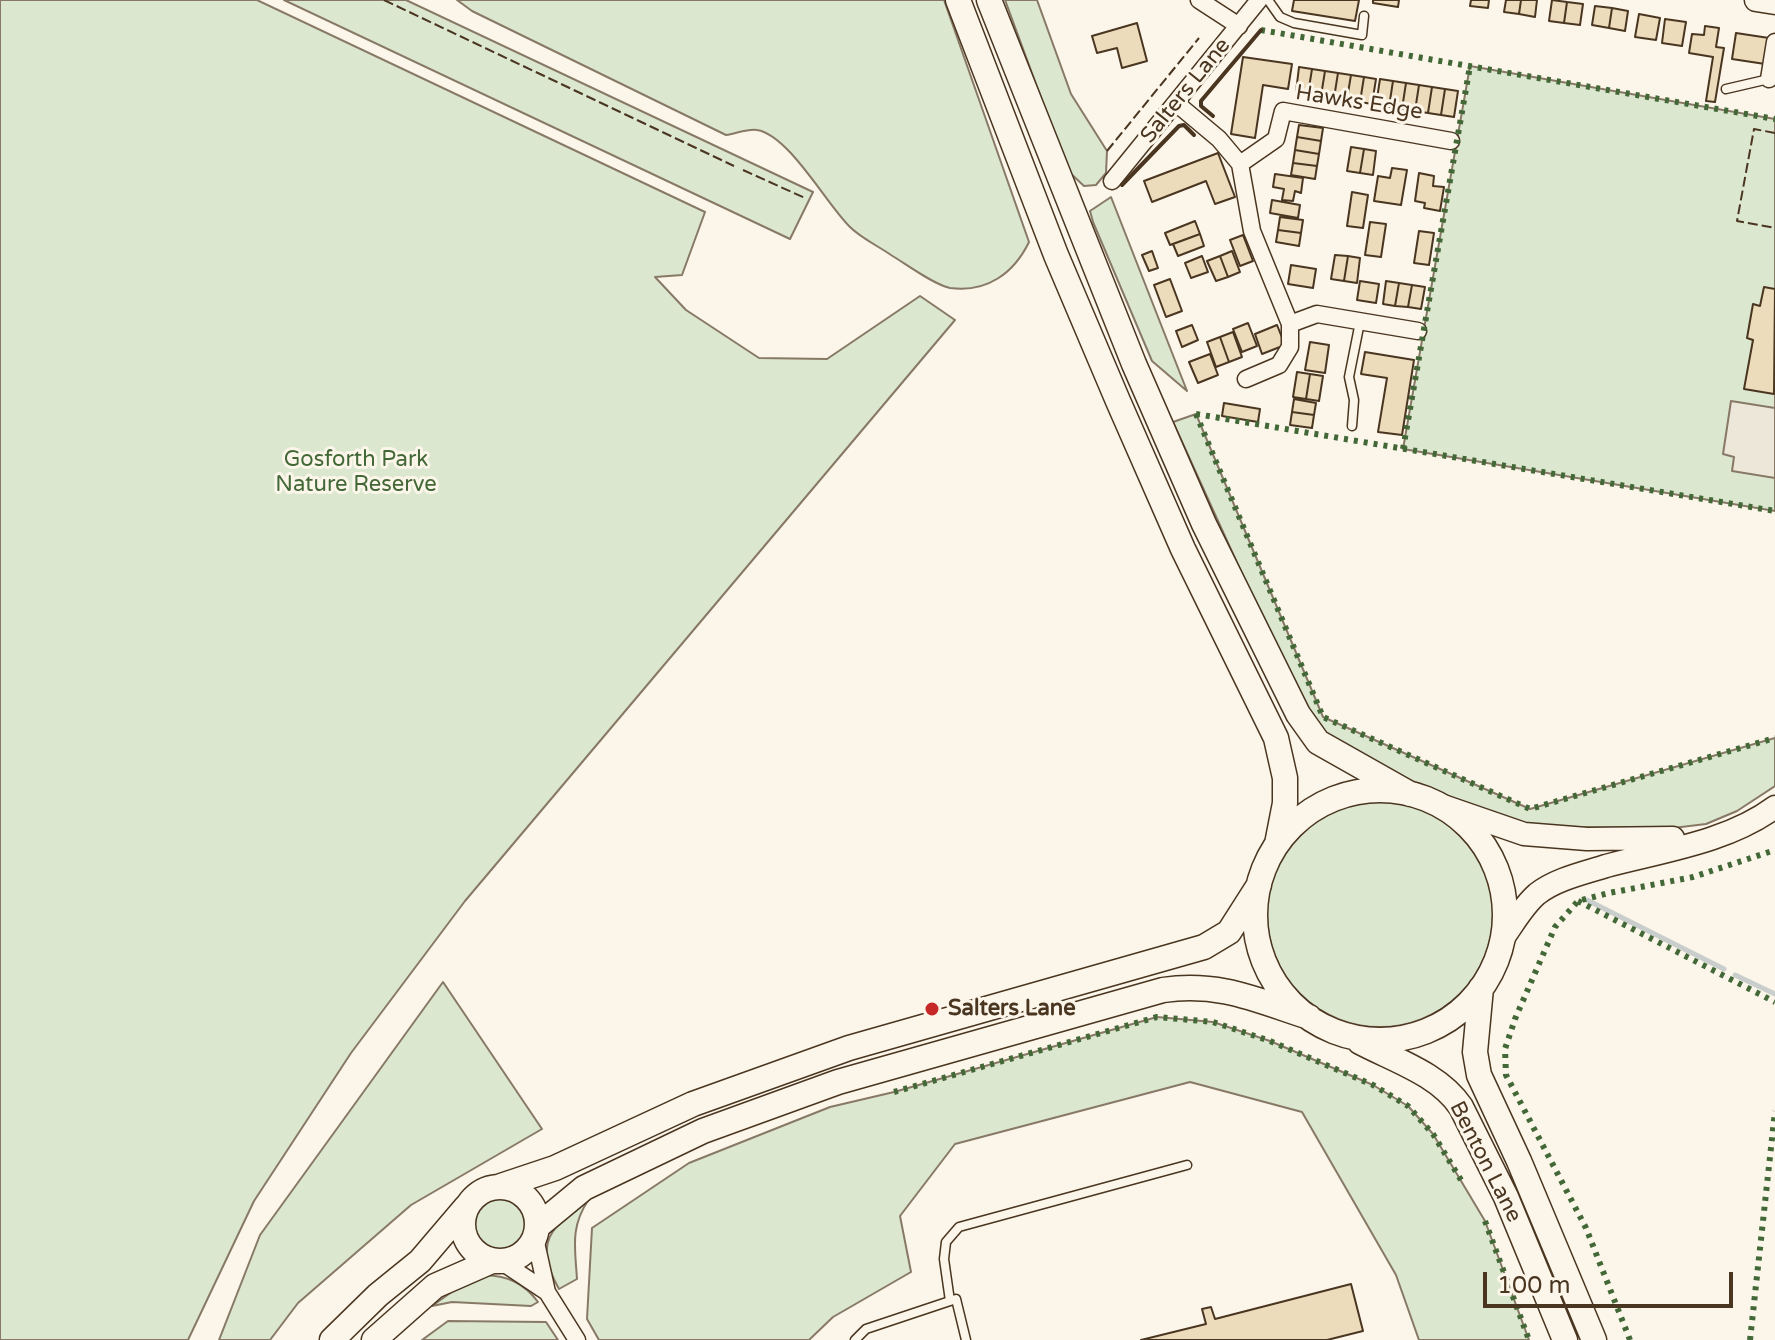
<!DOCTYPE html>
<style>
body{margin:0}
#map{position:relative;width:1775px;height:1340px;overflow:hidden;background:#fbf6e9;font-family:"Varela Round",sans-serif}
canvas{display:block}
.scale{position:absolute;left:1483px;top:1272px;width:250px;height:36px;box-sizing:border-box;border:4px solid #4a3520;border-top:0;padding-left:10px;font-size:24px;line-height:28px;white-space:nowrap;color:#4a3520;-webkit-text-stroke:6px #fbf6e9;paint-order:stroke}
</style>
<div id="map">
<canvas width="1775" height="1340"></canvas>
<div class="scale">100 m</div>
</div>
<script>
const ctx = document.querySelector('canvas').getContext('2d');
ctx.lineJoin = 'round';
function fill(path, color) { ctx.fillStyle = color; ctx.fill(path, 'evenodd'); }
function stroke(path, color, width, dash) { ctx.strokeStyle = color; ctx.lineWidth = width; ctx.lineCap = dash ? 'butt' : 'round'; ctx.setLineDash(dash || []); ctx.stroke(path); }
function write(font, color, halo, rows, align = 'center') {
  ctx.font = font + ' "Varela Round",sans-serif'; ctx.lineWidth = 6; ctx.setLineDash([]); ctx.textBaseline = 'middle'; ctx.strokeStyle = halo; ctx.fillStyle = color; for (const [text, x, y, turn = 0] of rows) {
    ctx.save(); ctx.translate(x, y); ctx.rotate((+turn || 0) * Math.PI / 180); ctx.textAlign = isNaN(turn) ? turn : align; if (halo) ctx.strokeText(text, 0, 0); ctx.fillText(text, 0, 0); ctx.restore();
  }
}
const green = new Path2D(`
 M0,0H257L705,212L682,275L655,277L686,310L759,358L827,359L920,296L955,320L465,901L351,1053L254,1201L188,1340H0Z
 M284,0H406L813,192L790,239Z
 M457,0H944L1029,242C1014,273 987,293 950,288C934,285 906,264 891,255C878,246 861,238 850,227C827,205 789,135 757,130C749,128 735,134 726,135L472,11Z
 M1005,0H1037L1071,94L1107,151L1106,173L1096,185L1084,186L1068,171Z
 M1470,66L1775,119V511L1403,449Z
 M1111,197L1187,391L1152,361L1093,222L1090,211Z
 M1196,414L1323,717L1530,809L1775,738V786L1737,811L1706,824L1673,828L1530,827L1499,819L1350,754L1309,721L1173,422Z
 M1267 914a113 113 0 1 1 226 0a113 113 0 1 1-226 0Z
 M443,982L542,1129L411,1205L298,1303L270,1340H219L260,1235Z
 M1157,1017L1213,1022L1270,1041L1373,1085L1408,1106L1433,1134L1485,1221L1529,1340H1419L1396,1275L1302,1112L1190,1082L955,1144L900,1216L911,1272L833,1317L809,1340H599L587,1319L592,1228L689,1163L830,1107L894,1092Z
 M473 1224a27 27 0 1 1 54 0a27 27 0 1 1-54 0Z
 M589,1199C570,1227 575,1247 577,1279L559,1289C532,1241 552,1227 589,1199Z
 M485,1275C508,1276 524,1283 538,1302L531,1306L452,1302L432,1306L467,1281Z
 M448,1321L546,1322L558,1340H422Z`);
const parking = new Path2D(`
 M1731,401L1775,408V478L1732,471L1734,457L1723,454Z`);
const stream = new Path2D(`
 M1587,900L1724,969
 M1735,975L1775,994`);
const building = new Path2D(`
 M1294,0H1359L1355,21L1292,11Z
 M1373,0H1399L1398,7L1373,3Z
 M1471,0H1489L1488,8L1470,6Z
 M1506,0H1521L1519,14L1504,12Z
 M1521,0H1537L1535,17L1519,14Z
 M1552,0L1567,2L1564,23L1549,21Z
 M1567,2L1583,4L1580,25L1564,23Z
 M1595,6L1612,8L1609,28L1592,25Z
 M1612,8L1628,11L1625,31L1609,28Z
 M1639,14L1660,18L1656,40L1635,37Z
 M1665,19L1686,22L1682,46L1662,43Z
 M1137,23L1147,61L1122,68L1117,48L1097,53L1092,36Z
 M1705,26L1719,28L1716,47L1724,48L1715,102L1706,101L1713,57L1689,53L1692,34L1704,35Z
 M1736,33L1769,38L1765,64L1732,59Z
 M1243,57L1292,64L1288,89L1263,85L1255,138L1231,134Z
 M1299,67L1312,69L1308,94L1296,92Z
 M1312,69L1325,71L1321,96L1308,94Z
 M1325,71L1338,73L1334,98L1321,96Z
 M1338,73L1351,75L1347,99L1334,98Z
 M1351,75L1364,77L1360,102L1347,99Z
 M1364,77L1376,79L1372,104L1360,102Z
 M1380,79L1393,81L1389,107L1376,105Z
 M1393,81L1406,83L1402,109L1389,107Z
 M1406,83L1419,85L1415,111L1402,109Z
 M1419,85L1432,87L1428,113L1415,111Z
 M1432,87L1445,89L1441,115L1428,113Z
 M1445,89L1458,91L1454,117L1441,115Z
 M1299,125L1323,128L1321,141L1297,137Z
 M1297,137L1321,141L1319,154L1295,150Z
 M1351,147L1364,149L1360,173L1347,171Z
 M1364,149L1376,151L1373,175L1360,173Z
 M1295,150L1319,154L1317,166L1293,163Z
 M1218,153L1235,197L1215,204L1206,181L1152,202L1144,181Z
 M1293,163L1317,166L1315,179L1291,175Z
 M1392,168L1407,170L1401,205L1374,201L1378,176L1390,178Z
 M1419,173L1434,176L1433,186L1444,187L1440,211L1424,208L1425,203L1415,201Z
 M1275,174L1303,178L1301,193L1295,191L1293,201L1282,200L1284,189L1273,187Z
 M1352,192L1368,195L1363,228L1347,226Z
 M1272,200L1300,205L1298,218L1270,213Z
 M1280,217L1303,220L1301,233L1278,230Z
 M1195,221L1200,234L1170,245L1165,233Z
 M1370,222L1386,224L1381,257L1365,255Z
 M1278,230L1301,233L1299,246L1276,242Z
 M1419,231L1434,233L1429,265L1414,263Z
 M1200,234L1204,246L1178,256L1173,244Z
 M1243,235L1253,261L1240,266L1230,240Z
 M1152,251L1158,268L1149,271L1142,255Z
 M1232,251L1240,272L1228,277L1220,256Z
 M1335,255L1348,256L1344,281L1331,279Z
 M1202,256L1208,272L1191,278L1185,263Z
 M1220,256L1228,277L1216,281L1207,261Z
 M1348,256L1360,258L1357,283L1344,281Z
 M1291,265L1316,269L1313,288L1288,284Z
 M1170,279L1182,311L1166,317L1154,285Z
 M1360,281L1379,284L1376,303L1357,300Z
 M1386,281L1399,283L1395,306L1383,304Z
 M1399,283L1412,285L1408,307L1395,306Z
 M1412,285L1425,287L1421,309L1408,307Z
 M1764,287L1775,289L1774,394L1744,389L1753,340L1747,338L1753,304L1760,306Z
 M1248,323L1257,346L1242,352L1233,329Z
 M1192,325L1198,340L1182,347L1176,331Z
 M1277,325L1285,345L1262,354L1255,334Z
 M1233,332L1242,357L1229,362L1220,337Z
 M1220,337L1229,362L1216,367L1207,342Z
 M1310,342L1329,345L1325,373L1305,370Z
 M1365,352L1414,360L1402,435L1378,432L1387,378L1361,374Z
 M1210,354L1218,375L1198,383L1189,362Z
 M1297,372L1310,374L1306,399L1293,397Z
 M1310,374L1323,376L1319,401L1306,399Z
 M1294,399L1316,403L1314,415L1292,412Z
 M1224,403L1260,409L1258,422L1222,416Z
 M1292,412L1314,415L1312,428L1290,425Z
 M1351,1284L1363,1331L1327,1340H1141L1206,1324L1202,1309L1211,1307L1215,1319Z`);
const service = new Path2D(`
 M1268,0L1280,17L1294,23L1362,35L1364,16
 M1726,89L1769,79L1772,81
 M1352,426L1354,400L1349,377L1360,322
 M950,1301L944,1259L946,1242L959,1227L1187,1165
 M855,1340L866,1329L956,1299L966,1340`);
const minor = new Path2D(`
 M1199,0L1239,26
 M1769,79L1775,42
 M1176,103L1219,139L1240,164L1276,139L1283,111L1451,141
 M1240,164L1252,231L1290,324V347L1279,365L1246,379
 M1112,181L1259,0
 M1290,324L1317,314L1418,331
 M535,1238L547,1292L577,1340
 M502,1262L547,1292`);
const secondary = new Path2D(`
 M1756,0L1775,3
 M1440,805L1524,834L1587,839L1673,838
 M1503,938C1514,923 1523,906 1537,894C1556,879 1584,873 1606,866C1662,851 1728,842 1775,807`);
const primary = new Path2D(`
 M958,0L1056,255L1118,401L1183,549L1276,738L1285,778V803L1277,844
 M989,0L1134,364L1204,524L1298,714L1318,742L1410,794
 M1255 915a125 125 0 1 1 250 0a125 125 0 1 1-250 0Z
 M1481,988L1475,1052L1479,1075L1519,1161L1594,1340
 M1360,1042C1394,1060 1439,1074 1461,1107L1506,1197L1565,1340
 M501,1186L555,1168L693,1104L849,1048L1204,947L1229,932L1259,885
 M463 1224a37 37 0 1 1 74 0a37 37 0 1 1-74 0Z
 M538,1226L584,1188L703,1131L838,1082L1163,990C1220,982 1256,1000 1309,1017
 M332,1340L378,1295L420,1261L466,1207
 M374,1340L435,1286L492,1261`);
const hedge = new Path2D(`
 M1261,30L1775,119
 M1196,414L1323,717L1530,809L1775,738
 M1196,414L1775,511
 M1403,449L1470,66
 M1578,901L1775,1002
 M894,1092L1157,1017L1213,1022L1270,1041L1373,1085L1408,1106L1433,1134L1461,1180
 M1485,1221L1529,1340
 M1630,1340L1586,1228L1506,1075L1505,1049L1515,1019L1555,927L1578,901L1609,893L1693,877L1775,850
 M1750,1340L1775,1111`);
const fence = new Path2D(`
 M384,0L734,166
 M1775,133L1754,129L1737,221L1775,228
 M1107,151L1199,38
 M743,170L805,198`);
const wall = new Path2D(`
 M1213,116L1201,106V101L1261,30
 M1122,185L1179,126L1184,125L1194,135`);
const markers = [
 [932,1009,8,"#c62828"]
];
const streetNames = [
 ["Salters Lane",1186,91,-51],
 ["Hawks Edge",1359,103,9],
 ["Benton Lane",1485,1162,63]
];
const parkNames = [
 ["Gosforth Park",356,460],
 ["Nature Reserve",356,485]
];
const poiNames = [
 ["Salters Lane",948,1009]
];
fill(green, '#dce7d0');
stroke(green, '#887966', 2);
fill(parking, '#ede7d9');
stroke(parking, '#887966', 2);
stroke(stream, '#c9cecd', 5);
fill(building, '#ecdcbc');
stroke(building, '#4a3520', 2);
stroke(service, '#4a3520', 11);
stroke(minor, '#4a3520', 19);
stroke(secondary, '#4a3520', 25);
stroke(primary, '#4a3520', 27);
stroke(service, '#fbf6e9', 8);
stroke(minor, '#fbf6e9', 16);
stroke(secondary, '#fbf6e9', 22);
stroke(primary, '#fbf6e9', 24);
stroke(hedge, '#436837', 6, [4, 6]);
stroke(fence, '#4a3520', 2, [10, 4]);
stroke(wall, '#4a3520', 4);
for (const [x, y, r, color] of markers) { const dot = new Path2D(); dot.arc(x, y, r, 0, 2 * Math.PI); ctx.fillStyle = color; ctx.fill(dot); stroke(dot, '#fbf6e9', 3); }
write('22px', '#4a3520', '#fbf6e9', streetNames);
write('22px', '#436837', '#fbf6e9', parkNames);
write('bold 22px', '#4a3520', '#fbf6e9', poiNames, 'left');
</script>
